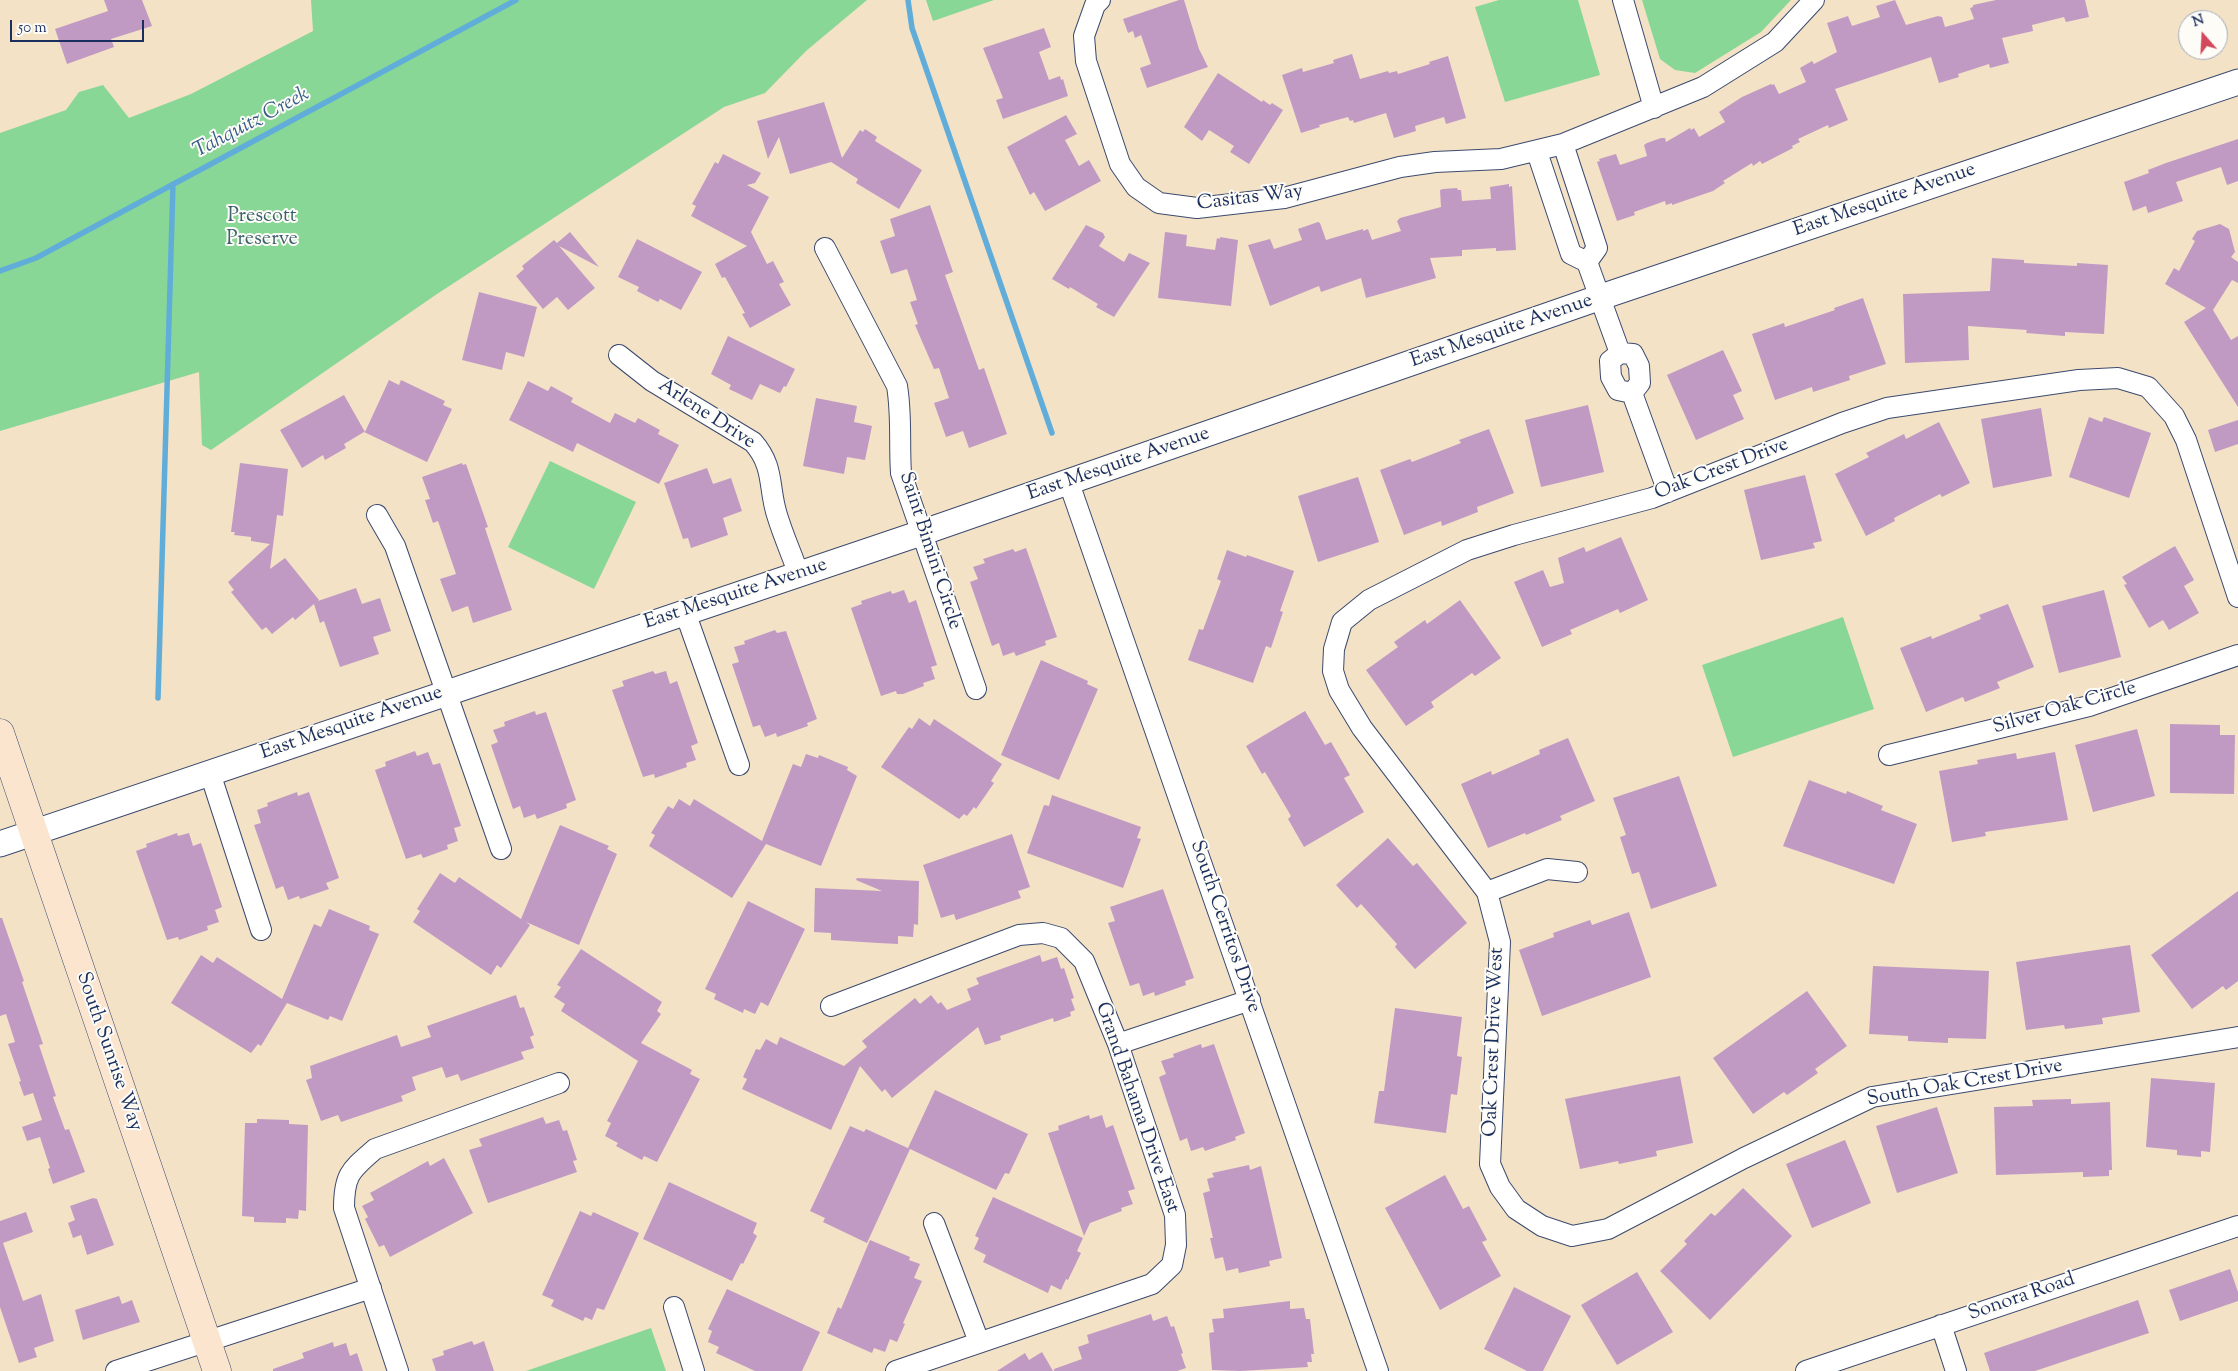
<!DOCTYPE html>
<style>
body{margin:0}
#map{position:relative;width:2238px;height:1371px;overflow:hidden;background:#f3e2c6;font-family:"Sorts Mill Goudy",serif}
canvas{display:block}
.north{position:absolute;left:2178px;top:10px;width:50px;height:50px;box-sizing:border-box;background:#fdfcf7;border:1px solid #a3aaba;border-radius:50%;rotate:341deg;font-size:14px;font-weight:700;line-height:20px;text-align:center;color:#1b2f5e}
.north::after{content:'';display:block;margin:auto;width:18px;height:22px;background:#d1495b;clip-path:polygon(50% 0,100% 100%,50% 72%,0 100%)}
.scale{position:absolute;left:10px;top:20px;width:134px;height:22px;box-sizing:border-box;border:2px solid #1b2f5e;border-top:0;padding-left:6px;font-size:15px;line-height:18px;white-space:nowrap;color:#1b2f5e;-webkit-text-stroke:4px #fdfcf7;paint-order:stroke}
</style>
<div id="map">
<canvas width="2238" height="1371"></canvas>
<div class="north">N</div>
<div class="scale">50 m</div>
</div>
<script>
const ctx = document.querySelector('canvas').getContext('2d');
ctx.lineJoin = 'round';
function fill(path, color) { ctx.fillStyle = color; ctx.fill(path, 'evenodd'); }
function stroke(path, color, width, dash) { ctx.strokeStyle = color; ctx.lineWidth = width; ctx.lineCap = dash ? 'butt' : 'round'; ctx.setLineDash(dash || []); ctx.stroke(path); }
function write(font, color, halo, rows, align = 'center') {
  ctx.font = font + ' "Sorts Mill Goudy",serif'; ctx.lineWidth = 4; ctx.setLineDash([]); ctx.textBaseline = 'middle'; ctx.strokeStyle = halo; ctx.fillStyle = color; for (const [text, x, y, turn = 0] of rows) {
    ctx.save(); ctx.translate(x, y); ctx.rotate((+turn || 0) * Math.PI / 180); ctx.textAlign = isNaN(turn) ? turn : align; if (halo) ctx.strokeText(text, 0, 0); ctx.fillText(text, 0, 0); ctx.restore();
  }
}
const green = new Path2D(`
 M311,0H867L806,51L765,93L724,107L437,294L211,450L202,445L199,372L0,431V133L66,110L79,92L103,85L129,118L191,94L313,31Z
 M926,0H994L933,21Z
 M1499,0H1578L1600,75L1505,102L1475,7Z
 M1642,0H1791L1761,32L1695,73L1675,70L1660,59Z
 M550,461L636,502L594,589L508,547Z
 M1843,617L1874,709L1733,757L1702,665Z
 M651,1328L666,1371H526Z`);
const stream = new Path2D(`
 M908,0L912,28L1052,433
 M0,271L36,258L516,0
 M158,698L173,184`);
const building = new Path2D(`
 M104,0H142L152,26L111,39L114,47L67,64L55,29L108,11Z
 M1179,0H1184L1199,49L1208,67L1147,88L1140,68L1151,64L1141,35L1135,38L1133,31L1128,33L1123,19Z
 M1895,0L1906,25L1938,16L1942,17L1945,27L1974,19L1970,8L1973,7V5L1996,0H2085L2089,17L2066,22L2064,17L2032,25L2033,31L2002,38L2009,63L1990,68L1989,64L1958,74L1959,77L1939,83L1931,57L1835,89L1848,120L1829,128L1828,125L1798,139L1800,142L1792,146L1793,148L1762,164L1760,161L1753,166L1752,163L1723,181L1725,183L1713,191L1672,205V203L1666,205L1665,201L1634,212L1635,215L1617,221L1597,162L1600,161L1599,159L1616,154L1620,165L1647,156L1644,145L1647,143L1661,138H1665L1666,142L1690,128L1691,130L1694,128L1699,137L1725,122L1719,112L1742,97L1771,84L1772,85L1774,84L1779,94L1806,82L1800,68L1812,61L1814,64L1837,52L1827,23L1848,16L1852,26L1880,17L1876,6Z
 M1044,28L1051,47L1039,52L1049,80L1060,76L1061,80L1063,79L1068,96L1003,119L996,100L1003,98L983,48Z
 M1352,54L1360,79L1388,71L1389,73L1397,71L1398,74L1430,64L1429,62L1448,56L1466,118L1446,124L1444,117L1415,126L1416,131L1394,138L1386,113L1354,123L1353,120L1350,121L1348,117L1319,125L1320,127L1301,133L1282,75L1302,68L1303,72L1334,63L1333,60Z
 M1218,73L1262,102L1263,100L1270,105L1272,103L1283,110L1249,164L1230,152L1234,146L1209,130L1202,141L1184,127Z
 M824,102L842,158L860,130L863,132L865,129L877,137L875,141L922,170L899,209L856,183L858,179L831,162L790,174L779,137L768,159L757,121Z
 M1066,115L1077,134L1065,140L1079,166L1089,160L1101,181L1045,211L1034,192L1030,195L1007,147Z
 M2238,139V181L2227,185L2221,167L2176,182L2183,201L2148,213L2146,206L2133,211L2124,182L2149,173L2148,170L2166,163Z
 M723,154L761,173L755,183L747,185L769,197L751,232L767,264L773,261L784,282L779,284L791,305L750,328L742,314L745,313L725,277L722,278L715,264L747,246L691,216L696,206L692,204L696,197L715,162L718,164Z
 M1509,184V187L1512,186L1516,250L1496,251V248L1462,250V256L1430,258L1436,278L1366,298L1361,278L1321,292L1319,286L1270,306L1248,245L1270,239L1274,249L1302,240L1298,229L1318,222L1320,223L1326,240L1363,229V231L1368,229L1372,240L1401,231L1397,221L1400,218L1441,207L1440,190L1443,189L1457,188L1458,190H1461L1462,201L1491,199L1490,187Z
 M930,205L953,272L945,275L979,370L984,368L1007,434L969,448L963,431L946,437L934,403L949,398L939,368L934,369L915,325L918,324L910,302L917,300L907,269L891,274L880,241L895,236L890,219Z
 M2220,224L2229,229L2235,252L2231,257L2238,262V283L2232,280L2213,310L2231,340L2238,336V407L2184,322L2206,308L2165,284L2174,268L2179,271L2195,241L2192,239L2197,231Z
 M1086,225L1103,233L1105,237L1099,246L1124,262L1129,253L1150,263L1114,317L1096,307L1098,304L1070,287L1069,289L1052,279Z
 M570,232L599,267L559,246L595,288L568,310L557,297L543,309L516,276L524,269L522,266L554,240L557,243Z
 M1165,232L1187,235L1186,246L1215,250L1217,238L1220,239V237L1238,240L1231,306L1158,298Z
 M637,239L702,272L681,310L660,299L658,302L637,291L639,287L618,277Z
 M1992,258L2024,260V263L2077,266V263L2108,265L2104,334L2065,332V336L2026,333L2027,330L1968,326L1969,360L1905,363L1903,294L1990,291Z
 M479,292L537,307L524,357L506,352L502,370L462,360Z
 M1863,298L1886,364L1849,376L1850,380L1813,392L1812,387L1775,400L1752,334L1784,323L1785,327L1835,310L1834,308Z
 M728,336L795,369L786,387L784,386L780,393L760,384L752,400L729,389L731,385L711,374Z
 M1723,350L1742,391L1733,395L1744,419L1696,440L1667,375Z
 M389,380L399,385L401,380L445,401L443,405L452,409L427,462L364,432L344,444L346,448L325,460L323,455L302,468L280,430L344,395L365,432Z
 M528,381L548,391L551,386L573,398L571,402L610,423L615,413L635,423L638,418L660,430L658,434L679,445L659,484L577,443L573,452L509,420Z
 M816,398L857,406L854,422L872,426L865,460L847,457L844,474L803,466Z
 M1588,405L1604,472L1541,487L1525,420Z
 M2041,408L2052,476L1993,488L1981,419Z
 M2089,417L2102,422L2104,417L2151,433L2129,498L2069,477Z
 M2238,420V444L2215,452L2208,430Z
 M1939,422L1970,483L1942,497L1940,494L1894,518L1895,521L1866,536L1835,474L1869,457L1866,453L1904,434L1906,439Z
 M1489,429L1514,493L1477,507L1478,512L1442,526L1441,521L1404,535L1380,470L1410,459L1412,462L1461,443L1459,440Z
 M240,463L288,469L283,516L277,515L270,569L285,558L319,600L318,601L356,588L362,604L380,598L391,631L373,637L379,654L340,667L324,621L320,623L314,604L295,620L293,617L272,634L266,627L262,630L231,592L234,590L228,582L270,544L251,541V537L234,535L235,532H231Z
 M462,463L463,465L466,464L488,527L485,528L512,610L473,623L468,606L452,612L440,579L456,574L438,521L433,523L425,500L430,499L422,477Z
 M707,468L713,484L731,478L742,511L723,518L728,535L691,548L688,538L683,539L664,483Z
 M1805,475L1822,541L1813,543L1815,548L1761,560L1744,490Z
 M1358,477L1379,542L1318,562L1298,496Z
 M1621,537L1648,600L1620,613L1618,609L1570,630L1572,634L1542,647L1514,582L1543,570L1550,587L1564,583L1558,558L1584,547L1586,552Z
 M2175,546L2194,580L2184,586L2199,613L2169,630L2163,620L2149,628L2124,585L2127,584L2122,577Z
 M1026,548L1057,637L1045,641L1046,645L1016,656L1014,652L1003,656L999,643L992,646L970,582L978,579L973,567L985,563L983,559L1013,549L1015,552Z
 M1227,550L1246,557L1247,555L1294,571L1280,611L1283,612L1271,648L1266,646L1253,683L1188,660L1199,629L1203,630L1221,581L1217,579Z
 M904,590L909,603L916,600L937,665L931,667L935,679L923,683L924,686L903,694H897L896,691L881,696L851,608L862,604L861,601L891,591L892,594Z
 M2104,590L2121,657L2059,673L2042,606Z
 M1460,600L1501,658L1475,676L1472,673L1431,702L1434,707L1406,726L1366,670L1398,647L1394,642L1425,620L1427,624Z
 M2008,604L2034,667L1997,682L2000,688L1965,702L1963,697L1926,712L1900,648L1931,636L1932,639L1981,619L1979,615Z
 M775,630L777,633L786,631L817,719L807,723L808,726L777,737L776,733L765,737L760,725L753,727L732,664L739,662L734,647L745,644L744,641Z
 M1041,660L1088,681L1087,684L1098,689L1059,780L1001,755Z
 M653,671L655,674L666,671L670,684L677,681L698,743L691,746L696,760L686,763L687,767L655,778L654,774L643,777L612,690L624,686L622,681Z
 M535,711L536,715L546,712L576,800L566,804L567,808L537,819L535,814L524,818L520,806L513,809L491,745L498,742L493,730L505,726L504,722Z
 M1305,711L1325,745L1331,742L1350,775L1344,778L1364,812L1304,847L1288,819L1291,816L1265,772L1262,774L1246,746Z
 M919,718L930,726L934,719L1002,764L991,781L994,783L976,809L974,807L967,816L964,814L959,819L881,767L909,727L912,729Z
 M2170,724L2220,725V735H2235L2234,794L2170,793Z
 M2137,729L2155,796L2093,812L2075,745Z
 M1568,738L1595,801L1560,816L1562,820L1526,835L1525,833L1488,848L1461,784L1491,771L1492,775L1540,754L1539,750Z
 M415,751L417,756L428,752L433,765L440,763L461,826L454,828L458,841L447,845L448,849L423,858L421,854L406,859L375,770L386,766L385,762Z
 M2055,752L2068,820L1985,832L1986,836L1952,842L1939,771L1978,764L1977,760L2016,753L2017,759Z
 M806,754L818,758L819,755L848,767L847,770L857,776L821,866L766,844L732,898L649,846L655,835L651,833L668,806L673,809L679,799L690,806L694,799L762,841L793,764L801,767Z
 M1679,776L1717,886L1651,909L1639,872L1632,874L1620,837L1626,835L1613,798Z
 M1809,780L1846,794L1847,791L1883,806L1881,810L1917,824L1894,884L1783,846Z
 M297,792L298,796L309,792L339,878L326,883L329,889L300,899L299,896L288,900L283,886L276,889L254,825L261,823L257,810L268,806L267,803Z
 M1052,795L1141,827L1137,838L1141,839L1123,888L1027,853L1044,805L1049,806Z
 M560,825L609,846L607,849L617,854L579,945L526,922L530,925L501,968L497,965L491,975L413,922L420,911L417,909L440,873L455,883L459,877L521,919Z
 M177,833L178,836L189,833L193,846L201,843L222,907L215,910L219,922L207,926L208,930L179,940L178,937L167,940L136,851L147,847L146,844Z
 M1012,834L1030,887L1018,891L1021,898L956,920L954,914L941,918L923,865Z
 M1388,838L1413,866L1417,863L1467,923L1415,969L1395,947L1397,944L1361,904L1357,908L1336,885Z
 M857,878L919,881L918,925L914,924L913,937L898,936V944L878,943L831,940V933L814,932L815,888L882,891L856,880Z
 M1163,889L1194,978L1185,981L1186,985L1155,996L1154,992L1143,996L1139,983L1130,986L1108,923L1115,921L1110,907Z
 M2238,891V981L2226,990L2223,986L2192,1009L2151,955Z
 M748,901L805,929L768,1006L761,1002L755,1014L744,1009L743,1013L714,999L716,994L705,989Z
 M329,909L370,926L369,930L379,934L342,1021L330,1016L328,1020L287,1003L261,1046L258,1044L251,1053L171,1003L201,955L213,963L217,957L282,999L314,924L321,927Z
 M1629,912L1651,977L1542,1016L1519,950L1554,937L1553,933L1590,920L1592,925Z
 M0,918H2L24,981L22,982L43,1044L39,1045L56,1096L53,1097L65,1130L69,1129L85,1172L53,1184L48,1169L50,1168L40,1137L27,1141L22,1127L42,1120L33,1093L24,1096L19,1082L21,1081L8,1044L15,1042L6,1014L0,1016Z
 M2130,945L2140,1012L2102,1018L2103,1024L2065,1029L2064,1025L2026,1030L2016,962Z
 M581,949L662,1002L657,1011L661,1014L641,1043L692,1070L690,1074L700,1079L657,1162L644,1156L642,1160L616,1146L618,1143L605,1136L611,1123L607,1121L638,1061L561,1011L565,1004L554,997L561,987L557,985Z
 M1040,955L1042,962L1057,957L1061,969L1064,968L1074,998L1071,999L1075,1010L1070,1012L1071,1016L1054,1022L1053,1018L1000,1036L1001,1040L985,1045L978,1027L892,1098L885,1089L882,1092L860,1066L831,1130L742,1089L747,1079L743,1077L756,1049L760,1050L766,1039L777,1045L780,1037L844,1066L867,1047L862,1041L915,998L920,1004L931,995L938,1004L941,1002L947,1010L971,1000L967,989L979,984L976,978Z
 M1873,966L1989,971L1986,1039L1948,1038V1043L1908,1041V1036L1869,1034Z
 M1807,991L1847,1046L1815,1069L1818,1073L1787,1095L1784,1092L1753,1114L1713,1058Z
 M516,995L520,1008L524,1007L534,1035L530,1037L534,1048L521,1052L524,1059L461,1081L458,1074L446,1078L442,1067L412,1077L416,1090L401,1096L403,1101L341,1122L338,1115L321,1121L306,1080L312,1078L310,1066L397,1035L401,1047L431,1037L427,1026Z
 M1395,1008L1462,1017L1457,1056L1462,1057L1457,1095L1451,1094L1446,1133L1374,1123L1379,1091H1384Z
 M1201,1044L1202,1048L1214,1044L1245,1133L1235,1137L1236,1140L1205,1151L1203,1147L1191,1151L1187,1138L1180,1141L1159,1077L1166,1074L1161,1061L1174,1057L1173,1054Z
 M1680,1076L1693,1143L1656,1151L1657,1156L1619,1164L1618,1161L1580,1169L1565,1099Z
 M2151,1078L2215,1083L2210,1152L2201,1151V1157L2177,1155V1150L2146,1147Z
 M935,1090L1028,1134L1009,1174L1005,1173L996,1190L908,1148Z
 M2071,1099V1104L2110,1102L2112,1170H2109V1176L2083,1177V1172L1996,1175L1994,1107L2033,1106L2032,1100Z
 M1937,1107L1958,1173L1897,1193L1876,1126Z
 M1089,1115L1090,1119L1102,1115L1106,1128L1113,1125L1135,1189L1128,1191L1133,1204L1121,1208L1122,1211L1090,1223L1084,1236L1048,1133L1059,1130L1058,1126Z
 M543,1117L546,1124L559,1120L563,1131L567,1130L577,1160L573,1161L577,1172L488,1203L469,1150L482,1146L479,1139Z
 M257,1119L289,1120V1124L308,1125L306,1211L299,1210L298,1219L286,1218V1223L254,1222V1217L242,1216L245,1123H257Z
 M850,1126L864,1132L866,1129L910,1149L867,1243L823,1222L825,1218L810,1211Z
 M1845,1140L1871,1203L1812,1228L1786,1164Z
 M444,1158L473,1213L390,1257L384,1245L379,1247L365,1219L368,1217L362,1206L374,1200L370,1193L428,1161L430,1166Z
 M1249,1165L1250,1170L1261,1166L1282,1258L1269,1261L1270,1266L1239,1273L1238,1268L1226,1271L1223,1257L1215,1259L1210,1238H1213L1203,1193L1210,1191L1207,1179L1214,1177L1212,1173Z
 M1445,1175L1463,1209L1469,1206L1487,1240L1482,1242L1501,1276L1440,1310L1385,1208Z
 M669,1182L757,1223L753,1233L757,1236L743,1264L741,1263L732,1281L643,1239Z
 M1743,1188L1792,1236L1710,1320L1660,1271L1687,1244L1684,1241L1711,1213L1715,1216Z
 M993,1197L1083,1238L1077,1251L1081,1253L1068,1280L1066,1279L1061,1290L1051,1285L1048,1293L983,1262L986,1255L974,1249L979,1238L975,1236Z
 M93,1198L97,1199L114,1245L87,1255L81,1235L73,1238L68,1223L75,1220L70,1206Z
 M580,1211L591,1216L593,1212L639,1233L604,1310L597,1308L592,1320L585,1317L583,1321L551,1306L554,1300L542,1295Z
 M26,1212L33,1232L3,1243L23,1301L41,1294L54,1341L34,1348L37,1357L19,1363L0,1307V1221Z
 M870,1240L910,1257L909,1260L920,1264L914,1278L922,1281L903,1323L905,1324L897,1342L890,1339L885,1352L874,1348L872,1353L827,1333L838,1307L841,1309Z
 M2230,1269L2238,1292V1301L2180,1321L2169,1290Z
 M1637,1272L1673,1332L1617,1365L1581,1305Z
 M1514,1287L1571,1316L1543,1371H1527L1484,1349Z
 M727,1289L820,1332L802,1371H755L716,1353L719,1347L708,1342L712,1331L708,1329Z
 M119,1296L122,1304L132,1300L140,1322L83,1340L75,1310Z
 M2138,1300L2149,1333L2035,1371H1990L1984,1353Z
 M1290,1301V1309L1304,1308L1306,1319H1310L1314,1354H1311L1312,1362H1307L1308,1367L1240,1371L1212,1370L1209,1333L1214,1332L1212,1319L1224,1318L1223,1309Z
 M1151,1314L1153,1321L1167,1316L1171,1327L1174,1326L1183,1353L1181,1354L1186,1368L1177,1371H1054V1369L1082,1359L1078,1347L1089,1343L1087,1335Z
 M472,1341L474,1345L484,1341L494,1371H436L432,1359L444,1355L443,1351Z
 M333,1342L334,1347L346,1343L350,1356L357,1353L363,1371H273V1369L304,1358L302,1353Z
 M1042,1352L1053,1371H997L1025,1353L1029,1360Z`);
const minor = new Path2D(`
 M1100,0L1095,5L1084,36L1086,61L1120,164L1136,187L1159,203L1197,208L1284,198L1400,167L1435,162L1501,159L1563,144L1703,87L1775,42L1814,0
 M1623,0L1654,108
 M1563,144L1597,248L1587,262
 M1537,152L1571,254L1587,262L1620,353
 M825,248L897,386C902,415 899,444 901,473L976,689
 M1620,353L1633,354L1639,366L1640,383L1632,393L1618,390L1611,377L1610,361Z
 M619,355L652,381L753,442C775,467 768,487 777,515C783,535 792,555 799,575
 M1632,393L1668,492
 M1069,483L1378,1371
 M377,515L395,546L501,849
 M2238,597L2186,440L2174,416L2148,387L2118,378L2079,380L1887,408L1842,423L1652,498L1514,535L1467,550L1369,600L1342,622L1334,649L1333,671L1339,690L1362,728L1487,892L1500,942L1490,1164L1500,1187L1516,1209L1542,1226L1572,1236L1608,1229L1744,1158L1872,1097L2238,1037
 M685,612L739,765
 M1889,755L2089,706L2238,655
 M210,773L261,930
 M1487,892L1547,869L1577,872
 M831,1006L1019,935L1043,933L1061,938L1084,961L1118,1044L1175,1215L1176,1245L1172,1265L1152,1284L896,1371
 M1118,1044L1250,1000
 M934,1223L979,1342
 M674,1307L694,1371
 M1941,1325L1956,1371
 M116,1371L371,1288
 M398,1371L344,1208C344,1174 351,1170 375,1149L559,1083
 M1806,1371L2238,1226`);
const tertiary = new Path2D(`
 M0,844L921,533L1601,297L2238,82`);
const secondary = new Path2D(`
 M0,733L217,1371`);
const streetNames = [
 ["Casitas Way",1250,199,-7],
 ["East Mesquite Avenue",1885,201,-19],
 ["East Mesquite Avenue",1502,332,-19],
 ["Arlene Drive",706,415,33],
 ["East Mesquite Avenue",1119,465,-19],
 ["Oak Crest Drive",1722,470,-21],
 ["Saint Bimini Circle",929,551,72],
 ["East Mesquite Avenue",736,595,-18],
 ["Silver Oak Circle",2065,709,-16],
 ["East Mesquite Avenue",352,724,-19],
 ["South Cerritos Drive",1224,927,71],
 ["Oak Crest Drive West",1495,1042,-88],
 ["South Sunrise Way",108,1052,71],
 ["South Oak Crest Drive",1965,1084,-10],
 ["Grand Bahama Drive East",1136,1108,71],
 ["Sonora Road",2022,1298,-19]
];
const parkNames = [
 ["Prescott",262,218],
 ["Preserve",262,241]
];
const waterNames = [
 ["Tahquitz Creek",252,124,-28]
];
fill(green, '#89d796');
stroke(stream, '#61adda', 5.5);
fill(building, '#c19ac4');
stroke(minor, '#3b4a6e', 22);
stroke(tertiary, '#3b4a6e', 27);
stroke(secondary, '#3b4a6e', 29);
stroke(minor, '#fff', 20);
stroke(tertiary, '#fff', 25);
stroke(secondary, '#fbe5cf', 28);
write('20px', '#1b2f5e', '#fdfcf7', streetNames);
write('20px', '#3c616f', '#fdfcf7', parkNames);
write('italic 21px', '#345b89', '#fdfcf7', waterNames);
</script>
